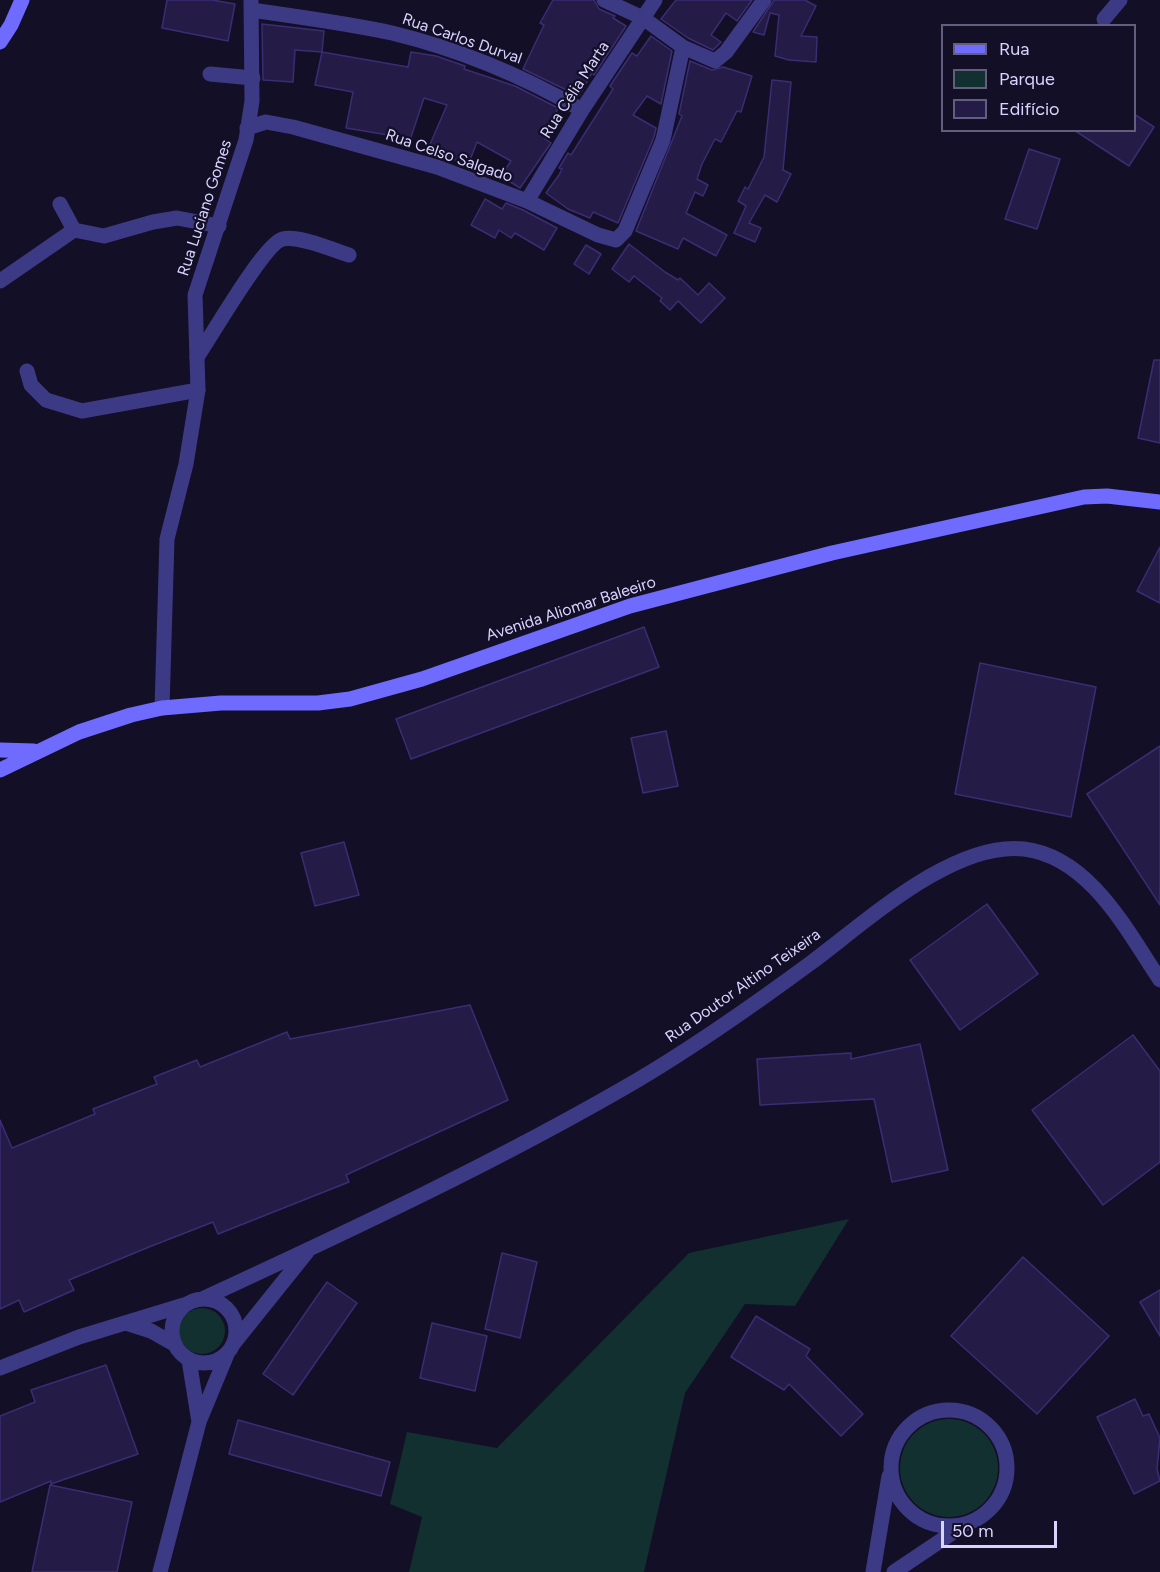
<!DOCTYPE html>
<meta charset="utf-8">
<style>
body{margin:0}
#map{position:relative;width:1160px;height:1572px;overflow:hidden;background:#130f26;font-family:Figtree,sans-serif}
canvas{display:block}
.legend{position:absolute;left:941px;top:24px;width:195px;height:108px;box-sizing:border-box;background:#130f26;border:2px solid #625e7d;margin:0;padding:8px 10px;list-style:none;font-size:18px;color:#d9d4ff}
.legend li{display:flex;align-items:center;gap:12px;height:30px}
.legend b{width:30px;border:2px solid #625e7d}
.scale{position:absolute;left:941px;top:1521px;width:116px;height:27px;box-sizing:border-box;border:3px solid #d9d4ff;border-top:0;padding-left:8px;font-size:18px;line-height:21px;white-space:nowrap;color:#d9d4ff;-webkit-text-stroke:4px #130f26;paint-order:stroke}
</style>
<div id="map">
<canvas width="1160" height="1572"></canvas>
<ul class="legend">
<li><b style="height:8px;background:#6f6bff"></b>Rua</li>
<li><b style="height:16px;background:#12302f"></b>Parque</li>
<li><b style="height:16px;background:#241b47"></b>Edifício</li>
</ul>
<div class="scale">50 m</div>
</div>
<script>
const ctx = document.querySelector('canvas').getContext('2d');
ctx.lineJoin = 'round';
function fill(path, color) { ctx.fillStyle = color; ctx.fill(path, 'evenodd'); }
function stroke(path, color, width, dash) { ctx.strokeStyle = color; ctx.lineWidth = width; ctx.lineCap = dash ? 'butt' : 'round'; ctx.setLineDash(dash || []); ctx.stroke(path); }
function write(font, color, halo, rows, align = 'center') {
  ctx.font = font + ' Figtree,sans-serif'; ctx.lineWidth = 4.5; ctx.setLineDash([]); ctx.textBaseline = 'middle'; ctx.strokeStyle = halo; ctx.fillStyle = color; for (const [text, x, y, turn = 0] of rows) {
    ctx.save(); ctx.translate(x, y); ctx.rotate((+turn || 0) * Math.PI / 180); ctx.textAlign = isNaN(turn) ? turn : align; if (halo) ctx.strokeText(text, 0, 0); ctx.fillText(text, 0, 0); ctx.restore();
  }
}
const green = new Path2D(`
 M849,1219L795,1306L745,1304L685,1393L644,1572H409L422,1517L390,1504L407,1432L497,1448L689,1253Z
 M179 1331a23 23 0 1 1 46 0a23 23 0 1 1-46 0Z
 M900 1468a49 49 0 1 1 98 0a49 49 0 1 1-98 0Z`);
const building = new Path2D(`
 M167,0H212L235,4L228,41L162,28Z
 M553,0H594L599,9L615,16L613,18L626,26L594,75L592,73L579,96L523,69L544,25L540,23Z
 M676,0H752L737,21L726,13L711,35L721,42L713,50L688,38L661,19Z
 M774,0H805L816,6L801,36L817,37L816,62L789,60L775,56L779,15L770,13L764,35L753,32Z
 M262,24L324,31L322,52L295,50L293,82L263,80Z
 M651,36L672,51L661,104L647,96L633,115L656,128L654,137L618,223L593,212L590,218L568,209L546,193L559,175L562,169L559,168L568,153L571,155L613,89L610,86L632,53L637,56Z
 M322,52L408,67L411,52L436,56L465,66L464,69L515,86L558,108L545,139L551,143L520,188L501,176L511,161L477,142L468,165L428,149L447,105L424,98L408,146L392,141L394,136L346,128L353,92L315,85Z
 M690,61L712,70L723,67L752,76L741,112L737,111L721,142L715,139L702,164L697,179L708,185L703,196L695,192L686,213L727,235L716,256L683,238L678,249L636,231L682,116L679,114Z
 M772,80L791,82L783,170L791,174L777,202L765,195L749,223L761,228L755,242L734,233L746,206L738,201L745,187L748,189L764,157Z
 M1134,114L1154,127L1129,166L1074,130H1134Z
 M1029,149L1060,159L1037,229L1005,219Z
 M485,199L502,209L506,203L523,210L557,228L544,250L515,233L511,238L499,230L495,238L471,225Z
 M629,244L665,272L678,280L680,278L698,295L709,283L725,298L701,323L678,301L670,310L660,301L662,298L634,276L629,282L612,269Z
 M586,245L601,254L589,274L574,264Z
 M1154,360H1160V443L1138,438Z
 M1160,547V603L1137,591Z
 M644,627L659,667L411,759L396,719Z
 M980,663L1096,687L1071,817L955,794Z
 M666,731L678,786L643,793L631,738Z
 M1160,746V905L1087,794Z
 M344,842L359,895L315,906L301,853Z
 M987,904L1038,974L960,1030L910,960Z
 M470,1005L508,1100L346,1175L349,1182L218,1234L213,1222L149,1247L69,1280L74,1290L24,1312L19,1300L0,1309V1120L12,1148L95,1114L93,1109L157,1084L154,1077L197,1060L200,1067L287,1032L290,1039Z
 M1133,1035L1160,1071V1162L1103,1205L1032,1110Z
 M920,1044L948,1170L892,1182L874,1099L760,1105L757,1059L851,1053V1059Z
 M502,1253L537,1262L520,1338L485,1329Z
 M1023,1257L1109,1336L1037,1414L951,1336Z
 M327,1282L357,1303L293,1395L263,1374Z
 M1160,1290V1336L1140,1302Z
 M756,1316L810,1349L806,1356L863,1414L841,1436L789,1384L784,1390L731,1357Z
 M432,1323L487,1336L475,1391L420,1378Z
 M106,1365L138,1454L51,1484V1481L0,1502V1416L35,1402L31,1390Z
 M1135,1399L1143,1416L1149,1414L1160,1438L1157,1469L1160,1481L1134,1494L1097,1417Z
 M238,1420L390,1462L381,1496L229,1454Z
 M50,1485L132,1502L117,1572H32Z`);
const minor = new Path2D(`
 M604,0L643,18L683,47L715,61L726,52L764,0
 M252,10C298,17 346,23 392,33C458,49 523,76 582,110
 M1104,19L1120,0
 M210,74L253,78
 M247,128L266,122L293,127L437,167L527,201L598,235L616,240L625,231L663,140L683,47
 M527,201L582,110L655,0
 M60,204L74,230L104,236L153,222L177,218L219,226
 M0,281L74,230
 M197,357C211,337 265,242 283,239C299,235 333,250 349,255
 M27,371L31,385L46,400L82,411L198,390`);
const tertiary = new Path2D(`
 M162,708L167,539L186,464L198,390L195,295L246,140L252,101L251,0
 M172 1331a32 32 0 1 1 64 0a32 32 0 1 1-64 0Z
 M202,1299C349,1231 497,1162 636,1081C697,1045 755,1004 812,962C866,922 953,841 1024,849C1090,857 1127,931 1160,980
 M126,1323L151,1331L174,1344
 M234,1343L307,1252
 M189,1360L199,1422
 M0,1368L79,1337L184,1305
 M891 1468a58 58 0 1 1 116 0a58 58 0 1 1-116 0Z
 M160,1572L199,1422L228,1352
 M873,1572L889,1476
 M894,1572L961,1527`);
const secondary = new Path2D(`
 M0,42L11,25L22,0
 M0,750L34,751
 M0,770L79,732L131,715L162,708L221,703H318L350,699L422,679L630,606L832,553L1084,497L1107,496L1160,502`);
const streetNames = [
 ["Rua Carlos Durval",462,39,19],
 ["Rua Célia Marta",575,90,-57],
 ["Rua Celso Salgado",449,156,19],
 ["Rua Luciano Gomes",205,208,-72],
 ["Avenida Aliomar Baleeiro",571,609,-18],
 ["Rua Doutor Altino Teixeira",743,986,-35]
];
fill(green, '#12302f');
fill(building, '#241b47');
stroke(building, '#3b2d73', 1.5);
stroke(minor, '#3d3a85', 15);
stroke(tertiary, '#3d3a85', 15);
stroke(secondary, '#6f6bff', 15);
write('16px', '#d9d4ff', '#130f26', streetNames);
</script>
